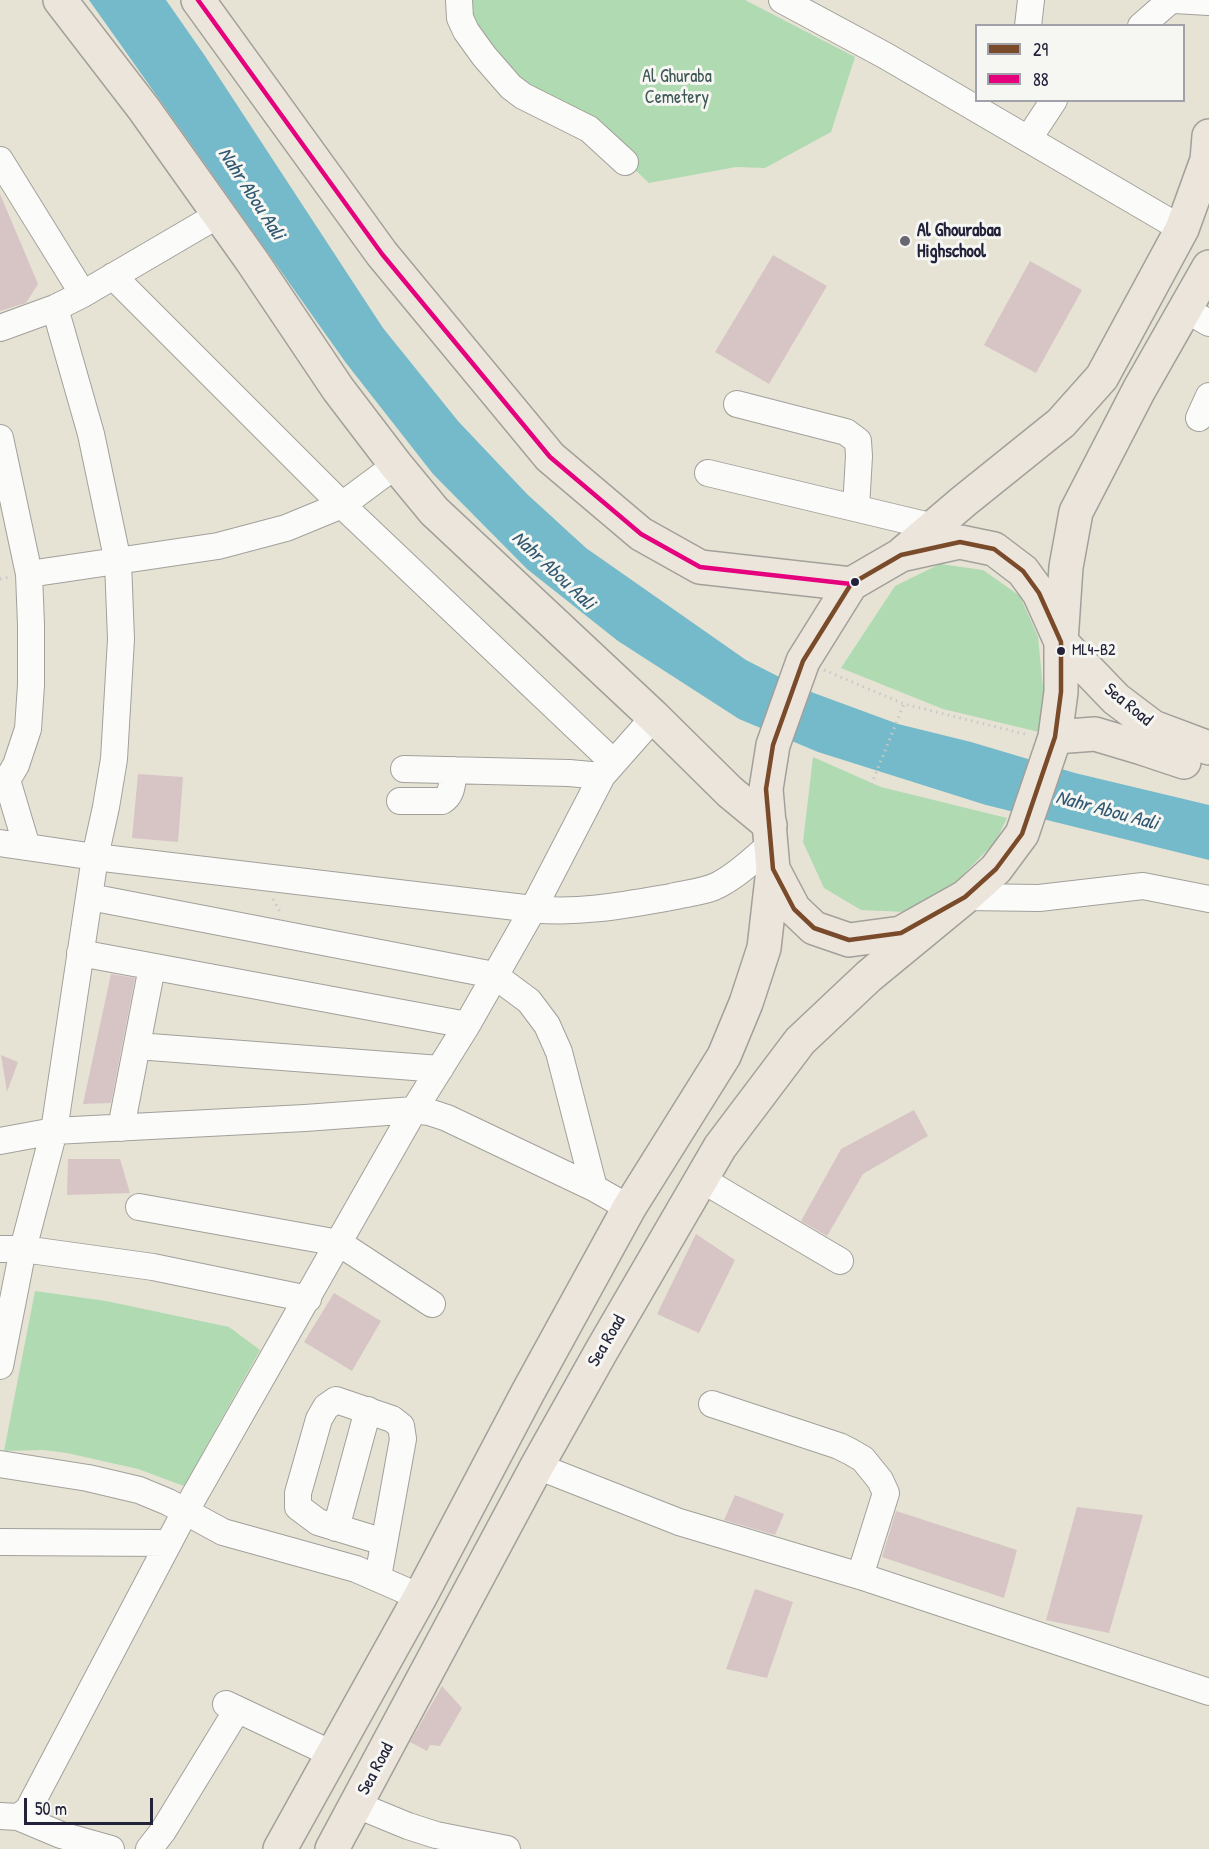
<!DOCTYPE html>
<style>
body{margin:0}
#map{position:relative;width:1209px;height:1849px;overflow:hidden;background:#e6e3d5;font-family:"Patrick Hand",sans-serif}
canvas{display:block}
.legend{position:absolute;left:975px;top:24px;width:210px;height:78px;box-sizing:border-box;background:#f6f6f2;border:2px solid #a1a1a9;margin:0;padding:8px 10px;list-style:none;font-size:18px;color:#22223b}
.legend li{display:flex;align-items:center;gap:12px;height:30px}
.legend b{width:30px;border:2px solid #a1a1a9}
.scale{position:absolute;left:24px;top:1798px;width:129px;height:27px;box-sizing:border-box;border:3px solid #22223b;border-top:0;padding-left:8px;font-size:18px;line-height:21px;white-space:nowrap;color:#22223b;-webkit-text-stroke:4px #f6f6f2;paint-order:stroke}
</style>
<div id="map">
<canvas width="1209" height="1849"></canvas>
<ul class="legend">
<li><b style="height:8px;background:#7a4b2a"></b>29</li>
<li><b style="height:8px;background:#e5007d"></b>88</li>
</ul>
<div class="scale">50 m</div>
</div>
<script>
const ctx = document.querySelector('canvas').getContext('2d');
ctx.lineJoin = 'round';
function fill(path, color) { ctx.fillStyle = color; ctx.fill(path, 'evenodd'); }
function stroke(path, color, width, dash) { ctx.strokeStyle = color; ctx.lineWidth = width; ctx.lineCap = dash ? 'butt' : 'round'; ctx.setLineDash(dash || []); ctx.stroke(path); }
function write(font, color, halo, rows, align = 'center') {
  ctx.font = font + ' "Patrick Hand",sans-serif'; ctx.lineWidth = 6; ctx.setLineDash([]); ctx.textBaseline = 'middle'; ctx.strokeStyle = halo; ctx.fillStyle = color; for (const [text, x, y, turn = 0] of rows) {
    ctx.save(); ctx.translate(x, y); ctx.rotate((+turn || 0) * Math.PI / 180); ctx.textAlign = isNaN(turn) ? turn : align; if (halo) ctx.strokeText(text, 0, 0); ctx.fillText(text, 0, 0); ctx.restore();
  }
}
const green = new Path2D(`
 M455,0H745L855,57L831,132L765,168L736,167L649,183L557,97L522,99L479,70L468,56L459,40Z
 M940,564L983,570L1020,596L1038,637L1045,708L1039,732L943,709L841,668L895,586Z
 M813,757L881,787L1007,818L996,841L946,892L906,912L861,910L824,888L803,842Z
 M35,1291L106,1301L229,1327L260,1350L184,1486L138,1469L67,1453L43,1450L4,1451Z`);
const water = new Path2D(`
 M89,0H166L205,56L383,328L458,421L527,494L586,548L746,660L803,689L898,724L971,742L1075,773L1209,805V860L986,805L818,752L739,719L618,641L527,569L433,474L346,363Z`);
const building = new Path2D(`
 M0,194L38,284L26,303L0,311Z
 M773,255L827,286L769,384L715,352Z
 M1030,261L1082,290L1036,373L984,345Z
 M138,774L183,777L178,842L132,838Z
 M111,974L135,978L111,1103L83,1104Z
 M1,1055L18,1062L7,1092Z
 M914,1110L928,1136L863,1174L827,1236L801,1221L841,1149Z
 M68,1159H120L130,1193L67,1195Z
 M696,1234L735,1260L699,1333L657,1314Z
 M334,1293L381,1321L352,1371L304,1342Z
 M735,1495L784,1514L775,1535L724,1520Z
 M1077,1507L1143,1515L1109,1633L1046,1620Z
 M896,1511L1017,1550L1004,1598L882,1557Z
 M755,1589L793,1602L767,1678L726,1669Z
 M442,1686L462,1708L440,1746L430,1745L427,1751L410,1742Z`);
const path = new Path2D(`
 M0,579L10,577
 M824,670L904,704L1025,734
 M869,790L904,704
 M273,899L280,912`);
const minor = new Path2D(`
 M459,0L460,18L466,31L484,56L511,87L523,96L589,129L625,162
 M782,0L886,56L1182,229
 M1174,0L1209,2
 M1028,26L1031,0
 M1141,26L1171,0
 M1029,138L1054,100
 M0,160L83,294
 M113,276L342,505L613,762
 M1185,309L1209,323
 M0,328L55,308L83,294L218,215
 M737,404L846,432L858,441L859,456L856,508
 M1199,418L1209,396
 M0,438L29,574L31,625V685L28,729L16,765L7,780L27,847
 M708,473L934,527
 M29,574L218,546L286,528L342,505L396,465
 M404,769L569,773L602,776
 M400,801H442C453,795 452,782 454,770
 M0,843L95,857L533,909C579,914 625,905 671,897C687,893 706,892 720,884C739,874 755,858 771,844
 M90,897L494,975L529,1001L547,1025L559,1052L594,1188
 M965,897L1039,898L1143,886L1209,899
 M80,953L467,1025
 M137,1046L440,1069
 M121,1128L152,967
 M0,1141L54,1131L305,1118L414,1110L429,1112L447,1118L594,1188L629,1208
 M701,1179L840,1261
 M139,1207L339,1243L432,1304
 M0,1249H23L153,1267L308,1299
 M0,1366L23,1249L54,1131L95,857L106,807L114,759L121,639L118,562L91,434L55,308
 M712,1404L839,1446L851,1452L863,1459L880,1480L886,1493L860,1576
 M0,1464L88,1478L139,1490L168,1502L223,1532L356,1569L420,1597
 M537,1466L679,1522L860,1576L1209,1692
 M336,1528L368,1410
 M0,1542L168,1543
 M378,1577L403,1439L401,1426L392,1419L336,1400L326,1407L319,1419L298,1493V1507L318,1522L384,1542
 M226,1704L332,1754
 M357,1805L408,1826L436,1835L507,1849
 M0,1816L18,1817L28,1810L185,1512L414,1110L467,1025L533,909L602,776L654,717
 M18,1817L61,1835L111,1849
 M149,1849L163,1831L237,1710`);
const major = new Path2D(`
 M60,0L144,109L252,261L338,389L396,465L434,511L654,717L730,792L770,825
 M198,0L382,254L550,457L641,534L700,567L851,584`);
const highway = new Path2D(`
 M1209,267L1139,390L1076,512L1066,567L1061,642L1116,699L1153,727L1209,748
 M960,542L994,549L1023,571L1039,593L1061,642V692L1055,737L1022,834L996,869L965,897L901,933L849,940L814,928L794,909L773,869L766,789L773,745L803,661L851,584L901,555Z
 M903,553L964,501L1061,423L1102,377L1182,229L1207,160L1209,136
 M1055,737L1095,734L1142,748L1184,762
 M280,1849L420,1597L527,1394L629,1208L724,1056L746,1003L764,948L773,869
 M332,1849L537,1466L602,1350L720,1147L800,1041L869,976L965,897`);
const bus1 = new Path2D(`
 M960,542L994,549L1023,571L1039,593L1061,642V692L1055,737L1022,834L996,869L965,897L901,933L849,940L814,928L794,909L773,869L766,789L773,745L803,661L851,584L901,555Z`);
const bus2 = new Path2D(`
 M198,0L382,254L550,457L641,534L700,567L851,584`);
const markers = [
 [905,241,6,"#676671"],
 [855,582,5,"#22223b"],
 [1061,651,5,"#22223b"]
];
const busNames = [
 ["ML4-B2",1072,651]
];
const parkNames = [
 ["Al Ghuraba",677,77],
 ["Cemetery",677,98]
];
const poiNames = [
 ["Al Ghourabaa",917,231],
 ["Highschool",917,252]
];
const streetNames = [
 ["Sea Road",1128,705,39],
 ["Sea Road",607,1341,-60],
 ["Sea Road",376,1769,-62]
];
const waterNames = [
 ["Nahr Abou Aali",251,194,57],
 ["Nahr Abou Aali",553,571,43],
 ["Nahr Abou Aali",1107,811,15]
];
fill(green, '#b0dab1');
fill(water, '#75baca');
fill(building, '#d7c5c5');
stroke(minor, '#a2a09b', 28);
stroke(major, '#a2a09b', 36);
stroke(highway, '#a2a09b', 36);
stroke(path, '#c8c8c7', 3, [1.5, 4.5]);
stroke(minor, '#fbfbf9', 26);
stroke(major, '#ece5dc', 33);
stroke(highway, '#ece5dc', 33);
stroke(bus1, '#7a4b2a', 4.5);
stroke(bus2, '#e5007d', 4.5);
for (const [x, y, r, color] of markers) { const dot = new Path2D(); dot.arc(x, y, r, 0, 2 * Math.PI); ctx.fillStyle = color; ctx.fill(dot); stroke(dot, '#f6f6f2', 2); }
write('16px', '#22223b', '#f6f6f2', busNames, 'left');
write('18px', '#3f5755', '#f6f6f2', parkNames);
write('bold 18px', '#22223b', '#f6f6f2', poiNames, 'left');
write('18px', '#22223b', '#f6f6f2', streetNames);
write('italic 20px', '#305872', '#f6f6f2', waterNames);
</script>
